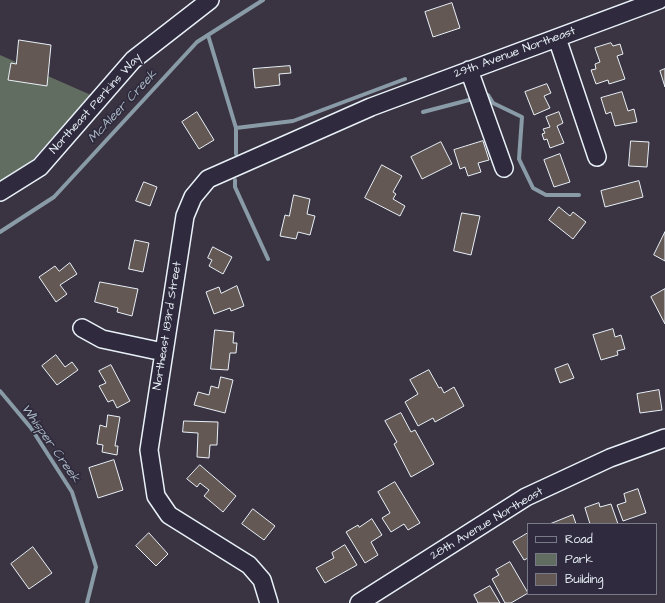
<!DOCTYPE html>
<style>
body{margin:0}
#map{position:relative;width:665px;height:603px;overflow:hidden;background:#3a3342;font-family:"Architects Daughter",sans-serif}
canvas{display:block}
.legend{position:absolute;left:527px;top:523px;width:130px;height:72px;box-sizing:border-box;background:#2f2a3d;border:1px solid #797a88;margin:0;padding:5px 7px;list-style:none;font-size:12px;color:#e8f1f8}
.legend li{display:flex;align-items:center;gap:8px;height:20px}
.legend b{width:20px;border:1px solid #797a88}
</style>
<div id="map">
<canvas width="665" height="603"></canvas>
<ul class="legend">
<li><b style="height:5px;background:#2f2a3d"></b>Road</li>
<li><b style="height:11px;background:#626d61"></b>Park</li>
<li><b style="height:11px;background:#645854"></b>Building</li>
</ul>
</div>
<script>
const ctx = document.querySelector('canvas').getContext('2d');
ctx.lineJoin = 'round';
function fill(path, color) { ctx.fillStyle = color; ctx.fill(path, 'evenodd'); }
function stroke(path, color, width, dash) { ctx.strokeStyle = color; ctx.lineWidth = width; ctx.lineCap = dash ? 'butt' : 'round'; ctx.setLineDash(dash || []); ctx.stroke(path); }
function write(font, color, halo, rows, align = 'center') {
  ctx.font = font + ' "Architects Daughter",sans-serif'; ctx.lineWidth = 3.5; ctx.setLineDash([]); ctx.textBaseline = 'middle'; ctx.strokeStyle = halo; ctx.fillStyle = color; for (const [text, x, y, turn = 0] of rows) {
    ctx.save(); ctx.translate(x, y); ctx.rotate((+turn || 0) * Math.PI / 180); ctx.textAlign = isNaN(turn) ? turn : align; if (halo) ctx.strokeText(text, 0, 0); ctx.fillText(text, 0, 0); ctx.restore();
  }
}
const green = new Path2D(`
 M0,55L91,95L27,166L0,181Z`);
const stream = new Path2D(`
 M208,35L236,128V154
 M488,95L493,103L522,117L519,159L533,188L546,195H579
 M423,112L469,100
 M236,128L293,121L405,79
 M235,180V187L268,259
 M0,232L54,197L197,42L263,0
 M0,391L31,428L72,492L96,567L87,603`);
const building = new Path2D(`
 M452,3L460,28L433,37L425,12Z
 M19,40L51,45L47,86L8,80L11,63L16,64Z
 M611,43L613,46L620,44L623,54L617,56L625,79L609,84L608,80L596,84L591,70L596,69L595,64L600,62L595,48Z
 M290,66L291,73L279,74L280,85L255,88L253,69Z
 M665,69V87L660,71Z
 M547,84L551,93L544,96L550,108L534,115L525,92Z
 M622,92L628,111L634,109L637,122L615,126L611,112L606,114L601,98Z
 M197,112L214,140L199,149L182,122Z
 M559,112L563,123L557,126L564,143L550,148L547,139L544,140L542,134L545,133L543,129L550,127L546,117Z
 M483,141L489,160L478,163L481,172L468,176L465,167L460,169L454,150Z
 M631,141L649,142L647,167L629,166Z
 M441,142L452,164L422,179L411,157Z
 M560,154L570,182L554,187L544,160Z
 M382,165L402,176L393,192L396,194L393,199L405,206L400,216L365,198Z
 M639,181L643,197L605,207L601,191Z
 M144,182L157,187L150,206L136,201Z
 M294,195L310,199L307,214L315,216L310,235L298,232L296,239L280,236L285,215L289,216Z
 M559,207L570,216L573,212L586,222L573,239L549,220Z
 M462,213L480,216L471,255L454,251Z
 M665,232V261L654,255Z
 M135,240L149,243L143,272L129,269Z
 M213,247L232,257L223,274L209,266L212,260L208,258Z
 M70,263L77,274L60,285L67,294L56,302L39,277L55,266L59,271Z
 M100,282L138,289L132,316L117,312L118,308L95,302Z
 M237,286L244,306L231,311L230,308L214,314L206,292L219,287L221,293Z
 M665,289V324L651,297Z
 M613,329L615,337L621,335L625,349L617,351L618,355L601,360L593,335Z
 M215,330L234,332L233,343H237L236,353H230L228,370L211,369Z
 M56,355L65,367L72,362L78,370L57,385L42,366Z
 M568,364L574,378L560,383L555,369Z
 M111,365L130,401L117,408L113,400L108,402L99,386L106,383L99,371Z
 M429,370L439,388L441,387L444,393L454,387L464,406L435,422L433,418L418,426L405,402L418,394L410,380Z
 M221,377L233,380L225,413L194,405L198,392L209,395L211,386L218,388Z
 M659,390L662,410L640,413L637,394Z
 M401,413L411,432L415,430L434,464L411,477L394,444L397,442L385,421Z
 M108,415L120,417L115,446H118L117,455L102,452L103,445L97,444L100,425L106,427Z
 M184,421L218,422L217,445H210L209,458L197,457L198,433L183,432Z
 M114,460L123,490L98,498L89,468Z
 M200,465L236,496L223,512L204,496L209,490L200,483L197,487L187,479Z
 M395,482L420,523L408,530L404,524L391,532L382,518L390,513L378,492Z
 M638,489L646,513L623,521L617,505L626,502L624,494Z
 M599,503L600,507L611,504L618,524H590L585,508Z
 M253,509L275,526L264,540L242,524Z
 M573,515L576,524H550Z
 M372,519L382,535L371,542L378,555L365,563L346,532L358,525L359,527Z
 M149,533L168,554L156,566L136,546Z
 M528,533V558L524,560L513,542Z
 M345,545L357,565L325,583L316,568L334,558L332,553Z
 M33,547L52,573L29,589L11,564Z
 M510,562L528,593L511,603H505L492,579L499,575L496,570Z
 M490,586L500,603H478L474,595Z`);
const minor = new Path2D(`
 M557,38L597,157
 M469,70L504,168
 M0,192L40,167L133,60L210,0
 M82,328L102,339L163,352
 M269,603L262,580L249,565L169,515L156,496L149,450L185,216L193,197L208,179L371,107L659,0
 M359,603L526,497L610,458L665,438`);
const streetNames = [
 ["29th Avenue Northeast",515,53,-20],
 ["Northeast Perkins Way",96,104,-48],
 ["Northeast 183rd Street",168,326,-81],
 ["28th Avenue Northeast",487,524,-31]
];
const waterNames = [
 ["McAleer Creek",123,107,-47],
 ["Whisper Creek",50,444,55]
];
fill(green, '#626d61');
stroke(stream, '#889ba6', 4);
fill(building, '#645854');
stroke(building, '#e8f1f8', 1);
stroke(minor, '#e8f1f8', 20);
stroke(minor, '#2f2a3d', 17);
write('12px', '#e8f1f8', '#2f2a3d', streetNames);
write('italic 13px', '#a8b7c1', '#2f2a3d', waterNames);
</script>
